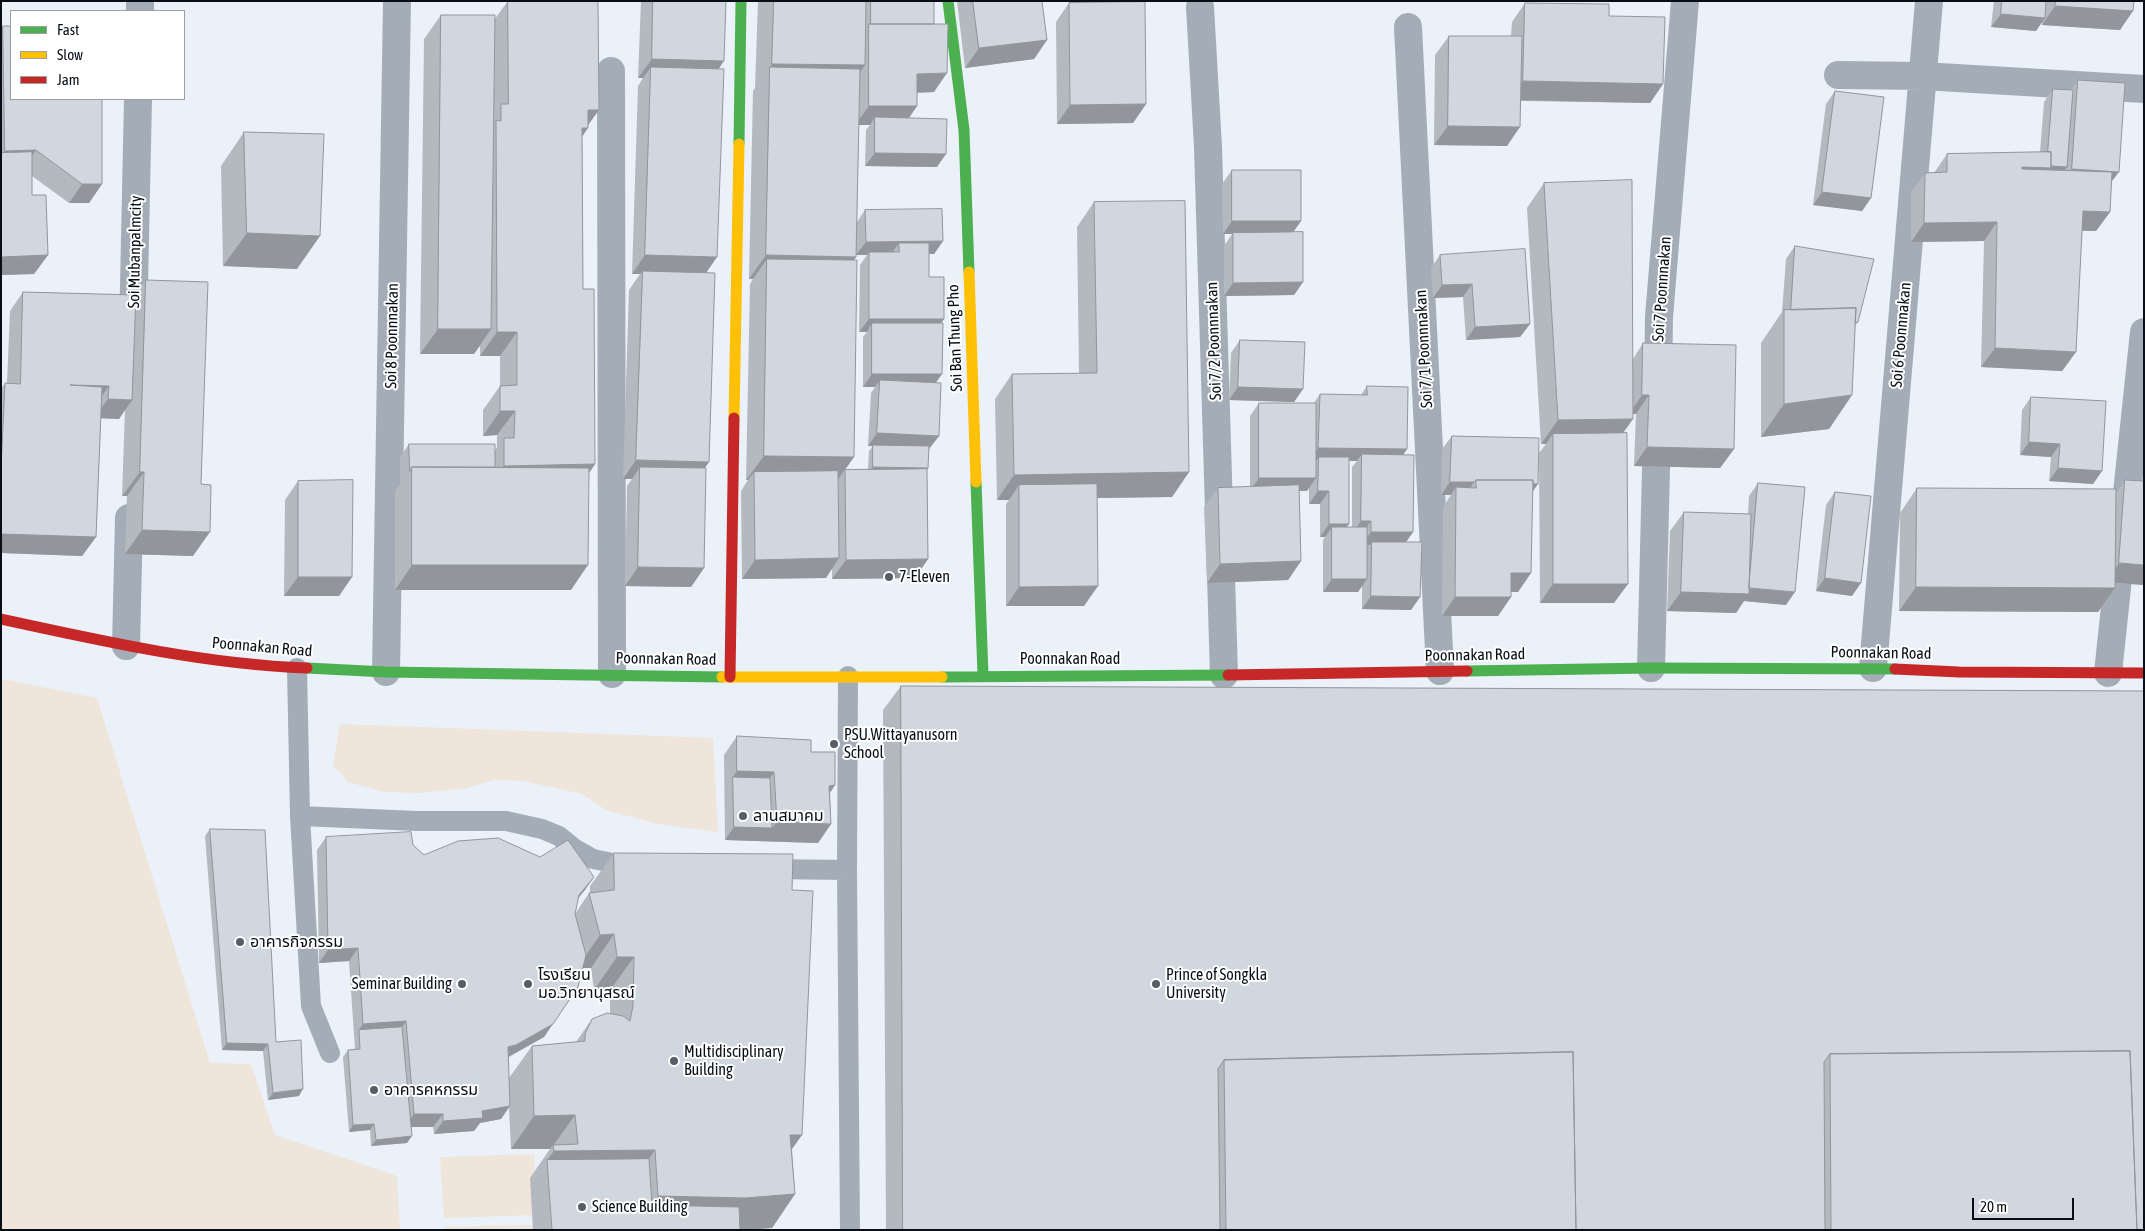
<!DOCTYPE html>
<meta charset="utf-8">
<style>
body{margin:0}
#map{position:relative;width:2145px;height:1231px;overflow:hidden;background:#eaf1f8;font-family:"Asap Condensed",sans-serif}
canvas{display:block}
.frame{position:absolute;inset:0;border:2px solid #080e15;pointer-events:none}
.legend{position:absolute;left:10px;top:10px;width:175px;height:90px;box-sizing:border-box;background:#fff;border:1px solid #9c9fa1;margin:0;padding:6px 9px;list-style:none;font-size:15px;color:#080e15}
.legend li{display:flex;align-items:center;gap:10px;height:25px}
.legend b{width:25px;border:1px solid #9c9fa1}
.scale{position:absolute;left:1972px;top:1198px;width:102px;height:22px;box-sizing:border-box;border:2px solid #080e15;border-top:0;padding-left:6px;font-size:15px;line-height:18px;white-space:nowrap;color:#080e15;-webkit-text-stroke:4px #fff;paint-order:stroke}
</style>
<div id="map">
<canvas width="2145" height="1231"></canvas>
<div class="frame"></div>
<ul class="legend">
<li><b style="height:6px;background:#4caf50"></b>Fast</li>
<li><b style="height:6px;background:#ffc107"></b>Slow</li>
<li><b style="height:6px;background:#c62828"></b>Jam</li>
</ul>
<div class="scale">20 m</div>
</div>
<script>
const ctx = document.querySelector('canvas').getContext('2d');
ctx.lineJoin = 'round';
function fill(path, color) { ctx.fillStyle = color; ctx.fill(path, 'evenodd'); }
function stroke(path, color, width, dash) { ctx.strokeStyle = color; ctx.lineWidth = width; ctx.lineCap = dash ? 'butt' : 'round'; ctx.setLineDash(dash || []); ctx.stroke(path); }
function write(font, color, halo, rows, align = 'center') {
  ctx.font = font + ' "Asap Condensed","Noto Sans Thai",sans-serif'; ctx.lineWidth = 4; ctx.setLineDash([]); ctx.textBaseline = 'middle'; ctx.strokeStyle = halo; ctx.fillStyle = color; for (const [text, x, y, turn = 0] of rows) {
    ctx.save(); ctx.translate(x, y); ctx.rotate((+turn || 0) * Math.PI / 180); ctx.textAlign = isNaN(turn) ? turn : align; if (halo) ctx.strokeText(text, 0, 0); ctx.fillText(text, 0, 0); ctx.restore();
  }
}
const green = new Path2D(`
 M1,679L97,698L210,1063L251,1064L275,1135L397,1176L400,1230H1Z
 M340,724L713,738L718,832L658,824L606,810L582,794L524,781L494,780L467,788L420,793L384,792L348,782L333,765Z
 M534,1154L536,1215L444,1218L440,1157Z
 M533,1225V1230H444V1227Z`);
const lane = new Path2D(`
 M297,668L300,816L417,821H506L542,829L559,836L575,849L593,859L633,867
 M848,676L847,870L850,1230
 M300,816L311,1006L330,1053
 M767,869L847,870`);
const street = new Path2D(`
 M1200,7L1208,147L1224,675
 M140,11V1
 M1408,27L1440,671
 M611,71L612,674
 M1838,75L1922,76L2144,89
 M133,332L138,99
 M1658,382L1659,317L1685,1
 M126,646L129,518
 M1651,668L1657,430
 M1873,668L1929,1
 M386,672L397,1
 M2108,673L2144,332`);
const fast = new Path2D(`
 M948,1L964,130L969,272
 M739,144L741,1
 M976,482L983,675
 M307,668L386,672L722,677
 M1467,671L1651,668L1895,669
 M942,677L1228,675`);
const slow = new Path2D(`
 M969,272L976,482
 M734,418L739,144
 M722,677H942`);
const jam = new Path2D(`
 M1,619C102,641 204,664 307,668
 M1895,669L1959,672L2144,673
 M1228,675L1467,671
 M730,677L734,418`);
const wall = new Path2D(`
 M508,1H598L588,126L582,137L583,289L595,464L589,473L571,590H395V491L400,484V457L409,444L495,451L497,447V435L483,436V410L500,386V356H480V346L474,354H420L424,39L441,15L494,20Z
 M641,1H726L719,69L706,273L704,468V568L691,587L625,586L627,486L632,479H623L629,290L640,274H632L638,86L643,78H638Z
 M758,1H934V92L917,93V106L909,118L937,167L865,166L866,130L870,125H859L857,222L865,210L943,241L934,254H929V277L944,319L941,323L936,383L939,436L929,449L928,468L927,470L928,559L915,578L832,579V568L826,578L742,579L741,491L748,480H746L750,284L753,279H749L753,91L755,88ZM856,235V255H867L860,265L859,332H867L863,337V387H875L871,393L868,446H873L869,451L868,469L845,470L838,479L854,457V260L856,257Z
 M957,1H1042L1047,40L1034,59L965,68Z
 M1994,1H2134L2120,30L2042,25V21L2036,31L1991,27Z
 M1069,3L1146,104L1133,123L1057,124L1056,22Z
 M1525,3L1609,16L1663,84L1650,103L1521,101L1507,146L1434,145L1435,55L1449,36H1511L1512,22Z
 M3,26L102,184L89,203H69L32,176V195L48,255L34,274L1,275V29Z
 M2078,80L2111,183L2110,212L2096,231H2082L2076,352L2062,371L1981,367L1984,241L1911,242V192L1925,173H1934L1947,154L2040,152L2044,102L2053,89L2071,90Z
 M1835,91L1871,198L1862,211L1813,205L1826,104Z
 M244,132L297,269L223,266L221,166Z
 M1232,170L1301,221L1293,232L1303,282L1294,295L1224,296V246L1232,234H1223L1222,184Z
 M1544,183L1633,359L1643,343L1734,449L1720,468L1634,466L1636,414H1633L1622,433L1614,603H1540L1539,453L1546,444H1541L1527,208Z
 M1094,202L1189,472L1172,497L1097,498L1084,606H1006V504L1009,500H997L995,399L1012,374L1079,373L1077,227Z
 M1795,246L1858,322L1855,326L1852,395L1829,429L1761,437V343L1782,312L1786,259Z
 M1440,255L1530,324L1520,337L1466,340L1463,297L1433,298L1431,268Z
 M146,280L193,556L125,554L127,496H122L125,409L119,419L101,418L96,537L82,556L1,553V389L5,383H7L10,311L23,292L135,295Z
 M1240,340L1303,389L1294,402L1229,400L1231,353Z
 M1367,386L1407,449L1403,455L1413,532L1406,542L1420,597L1411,610L1362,609V586L1358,592H1323V540L1325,537H1320V504H1309V488L1307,491H1299L1301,561L1288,580L1207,583L1204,507L1218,488L1250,487V416L1259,403H1314L1320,394L1361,395ZM1349,461H1357L1352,467V527H1346L1349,524Z
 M2031,397L2102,471L2093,484L2049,481L2051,457L2020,455L2022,410Z
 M1452,436L1532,492L1531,573L1518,592H1511V597L1498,616H1442L1443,507L1451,495H1441L1442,449Z
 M2125,480L2144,585L2115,583V588L2098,612L1899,611L1900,513L1917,488L2116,493Z
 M298,481L352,577L339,596H284L285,500Z
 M1758,483L1786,605L1744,601L1736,613L1667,611L1670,531L1684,512L1748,514L1749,496Z
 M1835,492L1852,596L1816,591L1826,505Z
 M901,686L2144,691V1230H886L883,710Z
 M737,736L811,752L835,785L830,793L831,824L818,843L725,840L724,755Z
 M210,829L276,1042L299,1096L268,1100L263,1051L222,1050L205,836Z
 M326,837L413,845L424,855L540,857L594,877L578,898L575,914L589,893H590V886L614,853L792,890L802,1135L792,1149L795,1194L772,1228L740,1230H533L530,1178L550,1149H511L509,1107L501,1119L480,1123L474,1131L434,1134L433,1127H411L407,1143L371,1146L370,1130L349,1132L343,1057L348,1050L355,1049L349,961L319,963L317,850ZM583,968H591L594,990H610V1014L592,1019L576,1042L532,1046L509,1078V1057L544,1037Z`);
const shadedWall = new Path2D(`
 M2055,6L2133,11L2120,30L2042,25Z
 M2001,14L2045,18L2036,31L1991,27Z
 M1047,40L1034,59L965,68L979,48Z
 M652,59L724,61L711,80L651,67L643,78H638Z
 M772,64L865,65L848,90L770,67L755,88Z
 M947,73L934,92L904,93L917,74Z
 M1523,81L1663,84L1650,103L1510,100Z
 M1146,104L1133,123L1057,124L1070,105Z
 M869,106H917L904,125L875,117L870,125H855Z
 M588,110H599L586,128H588L571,153Z
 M1448,126L1520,127L1507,146L1434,145Z
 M36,150L23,169L1,156L5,151Z
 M875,153L946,154L937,167L865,166Z
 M2047,166L2067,167L2058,180L2009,186L2022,167Z
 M2072,169L2119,172L2109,185L2062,182Z
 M82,184H102L89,203H69Z
 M1822,192L1871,198L1862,211L1813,205Z
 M2083,211L2110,212L2096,231L2070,230Z
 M1232,221H1301L1292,234L1233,233L1232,234H1223Z
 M1997,222L1984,241L1911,242L1924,223Z
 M247,233L320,236L297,269L223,266Z
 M943,241L934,254H897L899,252V243L891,254L869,252L867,255H856L866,242Z
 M48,255L34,274L1,275V257Z
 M645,255L717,257L704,276L643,271L640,274H632Z
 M766,255L856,257L839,281L767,259L753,279H749Z
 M1303,282L1294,295L1224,296L1233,283Z
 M1472,284L1463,297L1433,298L1442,285Z
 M869,319H944L935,332L872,323L867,332H859Z
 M1530,324L1520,337L1466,340L1475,327Z
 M438,329H491L474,354H420Z
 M497,332H517L500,356H480Z
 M1995,348L2076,352L2062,371L1981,367Z
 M872,374H942L933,387L880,380L875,387H863Z
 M70,385L109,386L95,405Z
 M1238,387L1303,389L1294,402L1229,400Z
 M1642,395H1649L1636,414H1629Z
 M1852,395L1829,429L1761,437L1784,404Z
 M108,399L132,400L119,419L94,418Z
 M500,411H515L497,435L483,436Z
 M1633,419L1616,443L1553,434L1546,444H1541L1558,420Z
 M877,433L939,436L929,449L868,446Z
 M2029,442L2060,444L2051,457L2020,455Z
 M1647,447L1734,449L1720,468L1634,466Z
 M1318,448L1407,449L1398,462L1362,454L1357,461H1318L1319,457L1316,461H1309Z
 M764,456L854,457L837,481L754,472L748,480H746Z
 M636,460L709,462L696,481L640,467L632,479H623Z
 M595,464L578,489L487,490L504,466Z
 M873,467L928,468L923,475L868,474Z
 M2058,468L2102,471L2093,484L2049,481Z
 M140,472H144L127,496H122Z
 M1189,472L1172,497L1019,499V485L1009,500H997L1014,475Z
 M1259,478H1316L1307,491H1250Z
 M1450,482H1474L1465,496L1456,487L1451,495H1441Z
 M1476,483L1538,484L1529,497L1476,488Z
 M1318,491H1329L1320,504H1309Z
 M1361,521H1371L1362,534H1352Z
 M1329,524H1349L1339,537L1332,527L1325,537H1320Z
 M142,530L210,532L193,556L125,554Z
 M1371,532H1413L1404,545L1372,542L1370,545H1362Z
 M1,534L96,537L82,556L1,553Z
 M839,558L826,578L742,579L755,560Z
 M928,559L915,578L832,579L846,560Z
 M1301,561L1288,580L1207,583L1220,564Z
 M2119,563L2144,565V585L2106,582Z
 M412,565H588L571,590H395Z
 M638,567L704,568L691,587L625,586Z
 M1511,573H1531L1518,592H1498Z
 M298,577H352L339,596H284Z
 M1825,578L1861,583L1852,596L1816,591Z
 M1332,579H1367L1358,592H1323Z
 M1553,584H1628L1614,603H1540Z
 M1098,586L1084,606H1006L1019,587Z
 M1916,587L2115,588L2098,612L1899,611Z
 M1749,588L1795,592L1786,605L1744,601L1736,613L1667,611L1681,592Z
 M1371,596L1420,597L1411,610L1362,609Z
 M1455,597H1511L1498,616H1442Z
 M737,771L774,772L761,791L733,777Z
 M835,785L822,804L829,786Z
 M777,822L831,824L818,843L725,840L734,827L772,828Z
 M594,877L585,890L570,908L579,895Z
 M614,934L591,968H577L600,935Z
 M358,948L349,961L319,963L328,950Z
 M617,957H634L610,990H594Z
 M406,1021L397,1034L359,1030L363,1024Z
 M553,1024L544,1037L506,1058L508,1047Z
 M227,1043L268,1044L263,1051L222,1050Z
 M303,1089L299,1096L268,1100L273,1093Z
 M510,1106L501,1119L480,1123L474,1131L434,1134L443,1121L482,1111Z
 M414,1114H443L433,1127H405Z
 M575,1115L553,1146V1145L550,1149H511L534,1116Z
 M374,1124L370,1130L349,1132L353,1125Z
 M790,1135H802L778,1168Z
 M412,1136L407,1143L371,1146L376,1140Z
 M655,1150L632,1183L547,1160L554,1151Z
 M795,1194L772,1228L740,1230L635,1229L658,1196Z`);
const building = new Path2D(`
 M508,1H598L599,110H588V128H582L583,289H594L595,464L504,466V438H514L515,411H500V386L517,385V332H497L496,120L501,121V104H508Z
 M653,1H726L724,61L652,59Z
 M774,1H866L865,65L772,64Z
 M871,1H934V24H871Z
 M973,1H1042L1047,40L979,48Z
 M2002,1H2046L2045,18L2001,14Z
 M2056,1H2134L2133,11L2055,6Z
 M1145,2L1146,104L1070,105L1069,3Z
 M1525,3L1609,4V16L1665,17L1663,84L1523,81Z
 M441,15H495L491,329H438Z
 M869,24H948L947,73L917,74V106H869Z
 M3,26H11V99H102V184H82L36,150L5,151Z
 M1449,36H1522L1520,127L1448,126Z
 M651,67L724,69L717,257L645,255Z
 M770,67L860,69L856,257L766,255Z
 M2078,80L2125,83L2119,172L2072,169Z
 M2053,89L2073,90L2067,167L2051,166V152H2048Z
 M1835,91L1884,97L1871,198L1822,192Z
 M875,117L947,119L946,154L875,153Z
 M244,132L324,134L320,236L247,233Z
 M32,152V195H46L48,255L1,257V153Z
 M2051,152V168L2022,167V169L2112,172L2110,212L2083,211L2076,352L1995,348L1997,222L1924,223L1925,173L1947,172V154Z
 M1232,170H1301V221H1232Z
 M1632,180L1633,419L1558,420L1544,183Z
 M1185,201L1189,472L1014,475L1012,374L1097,373L1094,202Z
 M942,209L943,241L866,242L865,210Z
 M1303,232V282L1233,283V233Z
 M899,243H929V277H944V319H869V252H899Z
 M1795,246L1874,259L1858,322H1855L1856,308L1791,310Z
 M1525,249L1530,324L1475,327L1472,284L1442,285L1440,255Z
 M767,259L857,260L854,457L764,456Z
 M643,271L715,273L709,462L636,460Z
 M146,280L208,282L201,484L211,485L210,532L142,530L144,472H140Z
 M23,292L136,295L132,400L108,399L109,386L70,385L102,387L96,537L1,534V469L5,383L20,384Z
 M1856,308L1852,395L1784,404V310Z
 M872,323H943L942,374H872Z
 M1240,340L1305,342L1303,389L1238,387Z
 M1643,343L1736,345L1734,449L1647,447L1649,395H1642Z
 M880,380L941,383L939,436L877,433Z
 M1367,386L1408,387L1407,449L1318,448L1320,394L1367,395Z
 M2031,397L2106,401L2102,471L2058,468L2060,444L2029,442Z
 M1259,403H1316V478H1259Z
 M1627,433L1628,584H1553V434Z
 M1452,436L1539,438L1538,484H1533V480H1476L1474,482H1450Z
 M409,444H495V467H412L410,471Z
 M873,445L929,446L928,468L873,467Z
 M1362,454L1414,455L1413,532H1371V521H1361Z
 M1319,457H1349V524H1329V491H1318Z
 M412,467L589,468L588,565H412Z
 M640,467L706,468L704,568L638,567Z
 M927,469L928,559L846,560L845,470Z
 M838,471L839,558L755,560L754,472Z
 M353,480L352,577H298V481Z
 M1476,480H1533L1531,573H1511V597H1455L1456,487L1476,488Z
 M2125,480L2144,481V565L2119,563Z
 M1758,483L1805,487L1795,592L1749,588Z
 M1097,484L1098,586L1019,587V485Z
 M1299,485L1301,561L1220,564L1218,488Z
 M1917,488L2116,489L2115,588L1916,587Z
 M1835,492L1871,496L1861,583L1825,578Z
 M1684,512L1751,514L1749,594L1681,592Z
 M1332,527H1367V579H1332Z
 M1372,542H1422L1420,597L1371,596Z
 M901,686L2144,691V1230H2137L2130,1051L1830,1054L1824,1062L1825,1230H1576L1573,1052L1224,1060L1218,1069L1220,1230H903Z
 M737,736L811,740V752H835V785L829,786L831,824L777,822L774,772L737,771Z
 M733,777L770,778L772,828L734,827Z
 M210,829L265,830L276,1042L301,1040L303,1089L273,1093L268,1044L227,1043Z
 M411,832L413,845L424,855L458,841L498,838L540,857L568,840L594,877L579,895L575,914L586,955L578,987L553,1024L516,1045L508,1047L510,1106L482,1111L483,1118L443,1121V1114H414L406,1021L363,1024L358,948L328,950L326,837Z
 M614,853L793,854L792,890L813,891L802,1135H790L795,1194L745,1198L658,1196L655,1150L554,1151L553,1145L578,1144L575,1115L534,1116L532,1046L585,1041V1034L592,1019L607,1013L623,1016L630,1021L633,1006L634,957H617L614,934L600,935L589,893L614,890Z
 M402,1027L412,1136L376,1140L374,1124L353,1125L348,1050L360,1049L359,1030Z
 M2130,1051L2137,1230H1831L1830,1054Z
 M1573,1052L1576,1230H1226L1224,1060Z
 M649,1159L652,1205L739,1207L740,1230H552L547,1160Z`);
const markers = [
 [889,577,5,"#575d64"],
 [834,744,5,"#575d64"],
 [743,816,5,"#575d64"],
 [240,942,5,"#575d64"],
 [462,984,5,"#575d64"],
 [528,984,5,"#575d64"],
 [1156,984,5,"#575d64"],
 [674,1061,5,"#575d64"],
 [374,1090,5,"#575d64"],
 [582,1207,5,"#575d64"]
];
const streetNames = [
 ["Soi Mubanpalmcity",135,252,-89],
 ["Soi 7 Poonnnakan",1662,289,-86],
 ["Soi 6 Poonnnakan",1901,335,-85],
 ["Soi 8 Poonnnakan",392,336,-89],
 ["Soi Ban Thung Pho",955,338,-92],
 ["Soi 7/2 Poonnnakan",1214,341,-92],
 ["Soi 7/1 Poonnnakan",1424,349,-93],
 ["Poonnakan Road",262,647,5],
 ["Poonnakan Road",1881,653,1],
 ["Poonnakan Road",1475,655,-1],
 ["Poonnakan Road",666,659,1],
 ["Poonnakan Road",1070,659]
];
const poiNames = [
 ["7-Eleven",899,577],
 ["PSU.Wittayanusorn",844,735],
 ["School",844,753],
 ["ลานสมาคม",753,816],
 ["อาคารกิจกรรม",250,942],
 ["โรงเรียน",538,975],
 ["มอ.วิทยานุสรณ์",538,993],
 ["Prince of Songkla",1166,975],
 ["University",1166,993],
 ["Seminar Building",452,984,"right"],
 ["Multidisciplinary",684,1052],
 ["Building",684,1070],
 ["อาคารคหกรรม",384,1090],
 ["Science Building",592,1207]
];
fill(green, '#efe5db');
stroke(lane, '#a4adb7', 20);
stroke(street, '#a4adb7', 28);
stroke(fast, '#4caf50', 11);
stroke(slow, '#ffc107', 11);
stroke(jam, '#c62828', 11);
fill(wall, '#b3b9bf');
fill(shadedWall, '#92969b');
fill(building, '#d0d7de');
stroke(building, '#92969b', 1);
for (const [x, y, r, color] of markers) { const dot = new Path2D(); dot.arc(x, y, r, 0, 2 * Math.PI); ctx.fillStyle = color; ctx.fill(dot); stroke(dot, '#fff', 2); }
write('16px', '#080e15', '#fff', streetNames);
write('16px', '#080e15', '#fff', poiNames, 'left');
</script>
